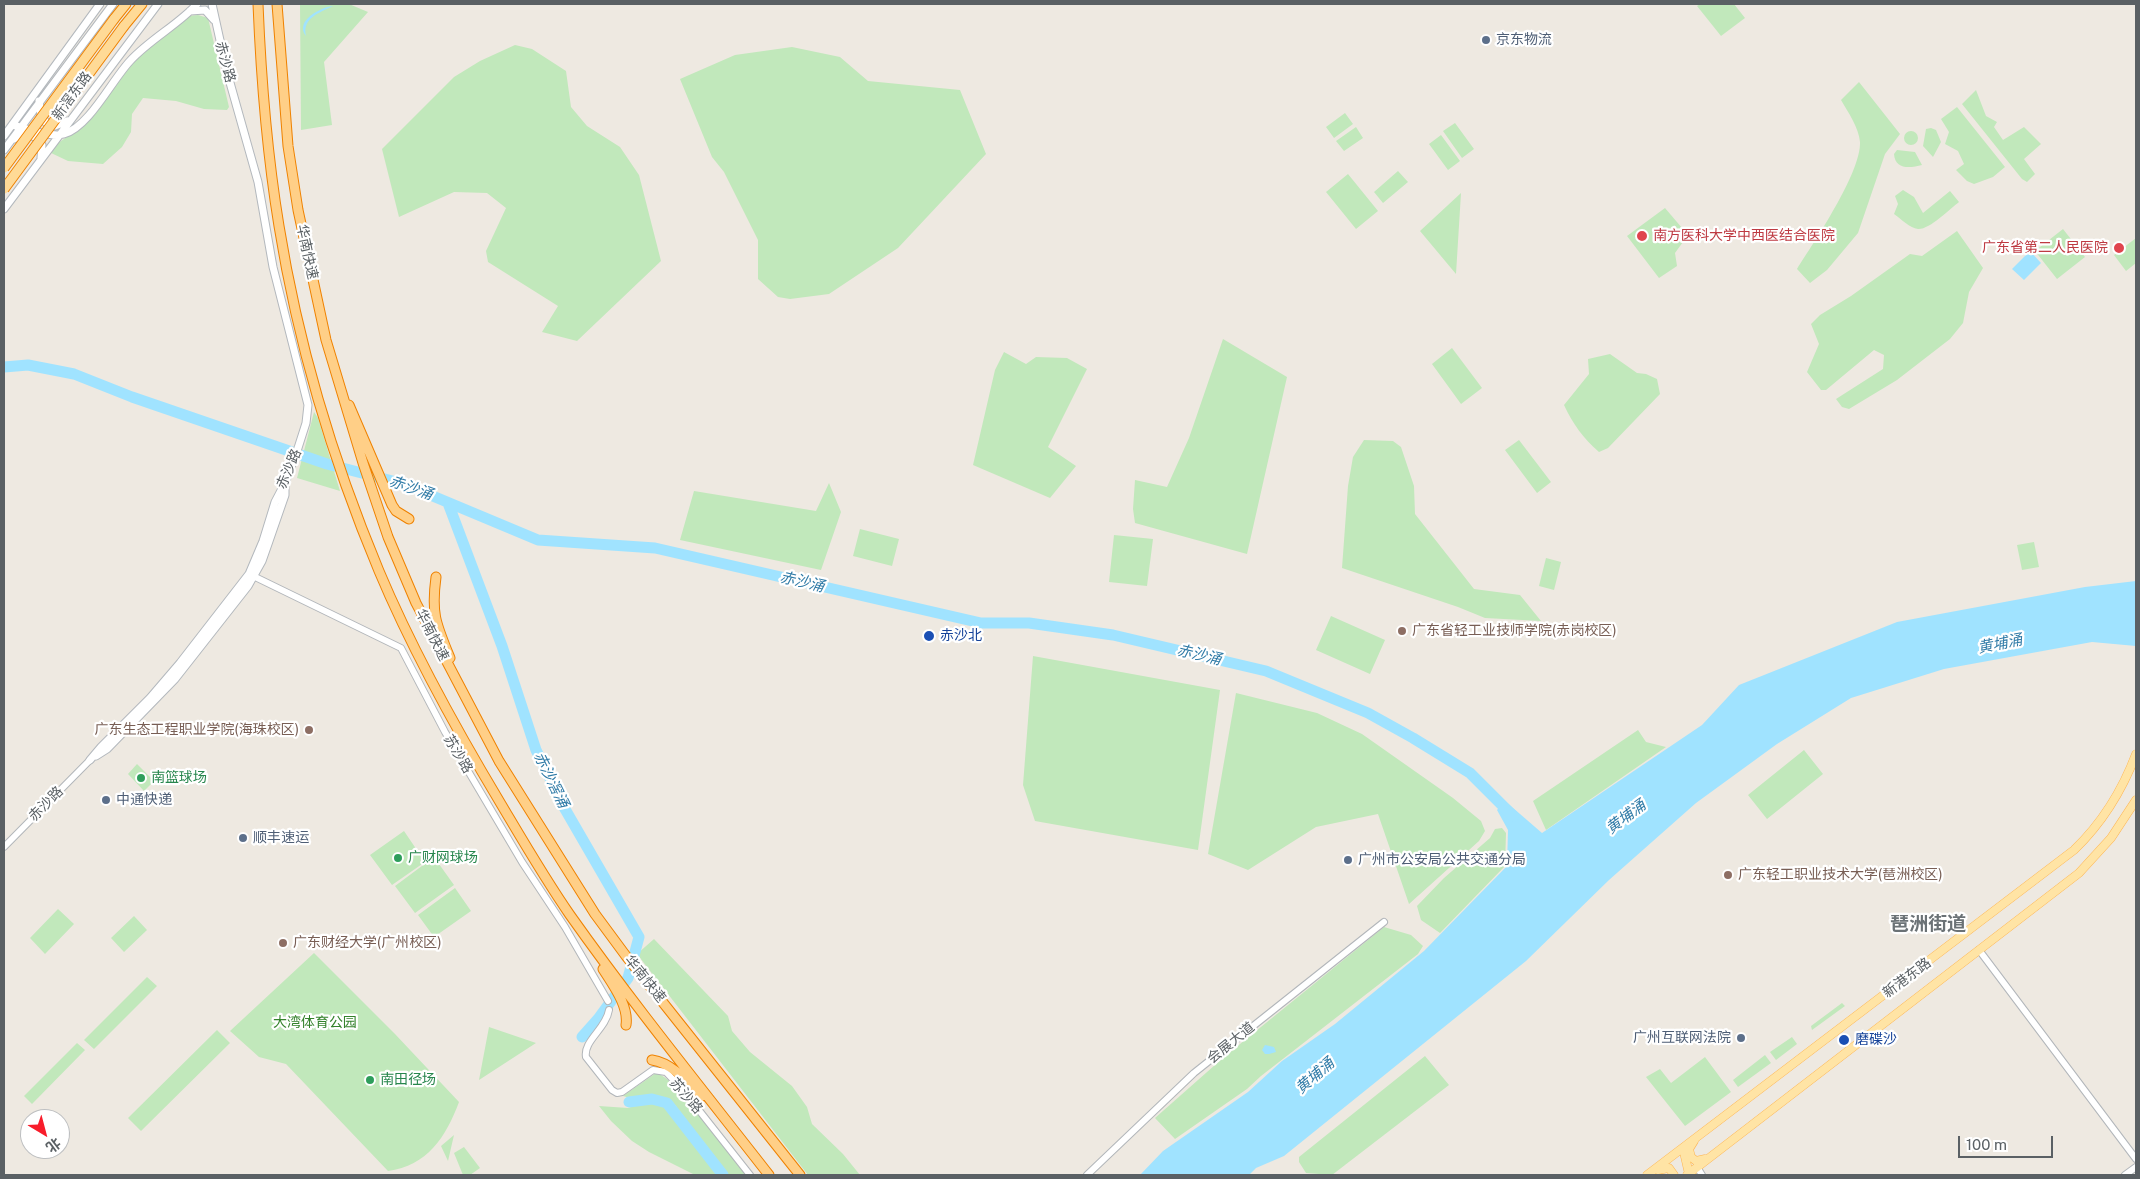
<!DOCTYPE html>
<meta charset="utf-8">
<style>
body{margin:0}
#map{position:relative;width:2140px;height:1179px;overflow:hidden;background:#eee9e1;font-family:"Public Sans","Noto Sans SC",sans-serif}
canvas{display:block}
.frame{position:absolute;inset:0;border:5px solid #5a6064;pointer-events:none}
.north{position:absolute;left:20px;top:1109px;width:50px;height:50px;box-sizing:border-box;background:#fff;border:1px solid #bdbfc1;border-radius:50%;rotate:143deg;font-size:14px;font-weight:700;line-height:20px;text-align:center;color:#5a6064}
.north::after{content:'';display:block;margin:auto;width:18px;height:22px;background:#f81d2b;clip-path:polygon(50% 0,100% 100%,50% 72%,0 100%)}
.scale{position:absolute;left:1958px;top:1136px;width:95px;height:22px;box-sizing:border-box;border:2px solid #5a6064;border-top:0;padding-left:6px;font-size:15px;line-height:18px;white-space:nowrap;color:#5a6064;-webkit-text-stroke:4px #fff;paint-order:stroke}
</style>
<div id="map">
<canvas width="2140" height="1179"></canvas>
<div class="frame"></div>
<div class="north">北</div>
<div class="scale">100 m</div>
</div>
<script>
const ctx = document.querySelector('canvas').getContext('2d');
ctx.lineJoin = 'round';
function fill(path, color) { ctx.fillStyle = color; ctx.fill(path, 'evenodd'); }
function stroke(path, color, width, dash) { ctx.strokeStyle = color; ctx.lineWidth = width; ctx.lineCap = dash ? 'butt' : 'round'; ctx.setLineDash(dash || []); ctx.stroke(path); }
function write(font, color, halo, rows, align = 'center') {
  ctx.font = font + ' "Public Sans","Noto Sans SC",sans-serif'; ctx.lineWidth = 4.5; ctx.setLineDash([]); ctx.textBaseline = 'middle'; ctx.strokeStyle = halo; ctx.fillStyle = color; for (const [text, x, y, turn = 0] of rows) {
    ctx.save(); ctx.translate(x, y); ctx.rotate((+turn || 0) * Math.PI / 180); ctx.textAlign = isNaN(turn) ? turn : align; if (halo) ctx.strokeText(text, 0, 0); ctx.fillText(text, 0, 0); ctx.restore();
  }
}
const green = new Path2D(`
 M300,4H349L368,12L324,62L332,125L301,130Z
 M1700,4H1734L1745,18L1721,36L1697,6Z
 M198,15L208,18L229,107L227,110L204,109L176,101L143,98L132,114L131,132L122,147L103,164L68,161L49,152C59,139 77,133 88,121C100,109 107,93 117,80C137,54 163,35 189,16Z
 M515,45L532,49L566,71L571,107L587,126L620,147L639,175L661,261L577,341L542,332L558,306L488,262L486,251L506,208L487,193L454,192L399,217L382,149L454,77L480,61Z
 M792,47L840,57L868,81L960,90L986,154L898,248L829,294L790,299L778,297L758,279V240L724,172L712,157L680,79L735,55Z
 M1859,82L1900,134L1885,154L1858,233L1827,270L1810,283L1797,269C1814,242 1861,173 1860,142C1859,128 1848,112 1841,100Z
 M1976,90L1986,116L1997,122L1994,127L2003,140L2024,127L2041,144L2024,159L2035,174L2027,182L2022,179L1962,104Z
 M1957,107L2005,167L1993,177L1974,184L1967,181L1956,170L1964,164L1958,151L1945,144L1949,132L1941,119Z
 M1345,113L1353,124L1334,138L1326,127Z
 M1455,123L1474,149L1462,158L1443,131Z
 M1356,127L1363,138L1344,151L1336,141Z
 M1931,128L1936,130L1941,142L1933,157L1923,146L1926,129Z
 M1904 138a7 7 0 1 1 14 0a7 7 0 1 1-14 0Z
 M1441,135L1460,161L1448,170L1429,144Z
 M1897,150L1915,152L1922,165C1910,168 1895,170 1894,154Z
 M1398,171L1408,182L1383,203L1374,192Z
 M1348,174L1378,211L1356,229L1326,192Z
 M1903,190L1914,197L1923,213L1950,191L1959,202C1950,209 1929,230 1918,229C1910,228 1901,219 1894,214L1898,204L1895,196Z
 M1461,193L1456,274L1420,231Z
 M1665,208L1688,235L1675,253L1677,266L1659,278L1627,236Z
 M2063,229L2085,257L2057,279L2035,251Z
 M1957,231L1983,268L1969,292L1963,323L1950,339L1897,380L1849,409L1842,407L1836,399L1883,369L1884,355L1874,350L1826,390H1821L1807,372L1819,344L1811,324L1820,315L1851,296L1910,254L1922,256Z
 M2136,238V263L2126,271L2114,255Z
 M1223,339L1287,377L1247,554L1135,523L1133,509L1135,480L1167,487L1189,438Z
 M1452,348L1482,388L1461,404L1432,364Z
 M1004,352L1026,364L1036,357L1067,358L1087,369L1048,447L1076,466L1050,498L973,465L995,370Z
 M1610,354L1637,373L1646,374L1657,379L1660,394L1608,448L1599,452C1583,438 1573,424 1564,405L1589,374L1588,359Z
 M314,412L318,418L340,491L297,478Z
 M1364,440L1393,441L1401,447L1414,486L1415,514L1474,589L1520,595L1541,621L1485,618L1458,607L1342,568L1348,486L1353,457Z
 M1519,440L1551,482L1537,493L1505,450Z
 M829,483L841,512L821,570L680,540L694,491L816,511Z
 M860,529L899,539L892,566L853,556Z
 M1114,535L1153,539L1147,586L1109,582Z
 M2034,542L2039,567L2022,570L2017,545Z
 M1546,558L1561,562L1554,590L1539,586Z
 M1331,616L1385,640L1370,674L1316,650Z
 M1033,656L1220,690L1198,850L1035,821L1023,785Z
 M1236,693L1317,713L1362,734L1453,798L1481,821L1485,831L1479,841L1409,904L1378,814L1316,827L1248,870L1208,854Z
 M1638,730L1646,742L1666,747L1546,830L1533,801Z
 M1804,750L1823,774L1767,819L1748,795Z
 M137,764L154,781L144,791L128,774Z
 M1502,828L1506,833L1505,866L1440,933L1421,920L1417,906L1444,878L1490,838L1495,829Z
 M404,831L425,862L392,885L370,855Z
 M434,857L454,885L415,913L395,886Z
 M455,888L471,911L434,937L418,915Z
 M58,909L74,924L45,954L30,938Z
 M134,916L147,930L124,952L111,938Z
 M1384,927L1411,935L1423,946L1418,954L1261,1076L1247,1089L1175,1139L1155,1118L1224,1057Z
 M654,939L728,1016L732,1031L750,1052L792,1086L807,1107L812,1124L843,1154L860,1175H808L637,954Z
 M314,953L395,1034L459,1102C446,1137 427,1166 388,1171L286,1064L259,1057L230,1031Z
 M147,977L157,986L94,1049L84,1040Z
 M1842,1003L1845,1006L1812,1030L1811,1026Z
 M489,1027L536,1043L479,1080Z
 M217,1030L230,1043L141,1131L128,1118Z
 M1792,1037L1797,1044L1776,1060L1770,1052Z
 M77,1043L85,1050L32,1104L24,1096Z
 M1765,1055L1771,1063L1738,1087L1733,1080Z
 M1425,1056L1449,1085L1332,1175L1306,1173L1299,1162V1157Z
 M1705,1057L1731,1092L1685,1126L1646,1077L1660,1069L1671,1083Z
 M656,1073C678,1078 729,1154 746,1175H728L675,1105C649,1085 643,1103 623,1096Z
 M643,1103L664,1105L719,1175H695L649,1152L632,1141L611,1121L599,1106L628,1108Z
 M454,1135L448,1161L441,1146Z
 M464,1147L480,1168L470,1175H463L454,1153Z`);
const water = new Path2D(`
 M333,6C319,13 302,18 306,36C294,21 321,7 333,6Z
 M2030,251L2041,263L2024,280L2012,269Z
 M2136,581V646L2092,642L1944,669L1851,698L1777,744L1696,803L1609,880L1526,961L1284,1156L1256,1168L1249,1175H1140L1163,1151L1248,1092L1282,1061L1335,1024L1424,951L1507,866L1508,830L1497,810L1505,801L1542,833L1702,725L1739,685L1897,622L2085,587Z
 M1265,1045L1274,1047L1276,1052L1269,1054H1265L1262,1050Z`);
const river = new Path2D(`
 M4,367L28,365L74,374L132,397L327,464L404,484L538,540L655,548L981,623H1029L1113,635L1266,671L1368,713L1413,738L1470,773L1513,816
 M448,503L502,646L536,750L565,809L639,937L628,978L598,1019L582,1037
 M629,1102L652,1099L667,1103L723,1175`);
const tertiary = new Path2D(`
 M249,574L401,648L445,732L522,862L565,927L608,1001
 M4,847L90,760
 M1979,950L2136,1159
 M609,1010C606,1029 583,1041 586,1057L612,1090L617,1093L622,1092L653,1070L666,1072L683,1090L750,1175
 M1697,1167L1702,1175
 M1087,1175L1194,1073L1384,922
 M2125,1175L2136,1167`);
const secondary = new Path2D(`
 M190,11L205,10L214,20
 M39,101L41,115L47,124L55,126L67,121
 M12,125C26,128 51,138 64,134C89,127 112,80 130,61C150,39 178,25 197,4
 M4,136L100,4
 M14,139L23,134L36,137L42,145L41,158
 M4,150L113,4
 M4,209L158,4
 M96,756L107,749L175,679L248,586L262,561L268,544L285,495V483
 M90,760L101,747L150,698L180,663L249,574L263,541L275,502L285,483L298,448L306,423L308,405L273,267L258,182L227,72L212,4`);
const primary = new Path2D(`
 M1694,1141L1689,1149L1691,1157L1696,1161L1705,1159
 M1683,1148L1689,1174
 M1658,1170L1669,1168L1674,1175
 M1647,1175L2074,850C2102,823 2122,791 2136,754
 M1687,1175L2079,873L2111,838L2136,800`);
const trunk = new Path2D(`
 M114,19L126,4
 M124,26L142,4`);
const motorway = new Path2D(`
 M258,4C261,78 267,153 279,226C298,344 333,461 379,571C413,652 456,729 501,804C523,841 545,879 570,915C633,1004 702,1089 769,1175
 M277,4L288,146L298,210L326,340L363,463L388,537L416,603L499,761L595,914L626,956L800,1175
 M349,405L392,505L396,511L409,519
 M436,577C431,614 436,624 450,658
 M603,969C613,985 629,1006 626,1025
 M652,1060C672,1063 688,1082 702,1096`);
const trunkBridge = new Path2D(`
 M4,168L114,19
 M4,189L124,26`);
const markers = [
 [1486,40,5,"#5c6f8a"],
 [1642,236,6,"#e0444e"],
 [2119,248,6,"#e0444e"],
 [1402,631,5,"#8d6e63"],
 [929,636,6,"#1a4fb4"],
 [309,730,5,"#8d6e63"],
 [141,778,5,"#2e9e5b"],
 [106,800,5,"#5c6f8a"],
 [243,838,5,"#5c6f8a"],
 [398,858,5,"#2e9e5b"],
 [1348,860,5,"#5c6f8a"],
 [1728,875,5,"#8d6e63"],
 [283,943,5,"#8d6e63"],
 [1741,1038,5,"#5c6f8a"],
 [1844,1040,6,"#1a4fb4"],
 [370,1080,5,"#2e9e5b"]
];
const serviceNames = [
 ["京东物流",1496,40],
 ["中通快递",116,800],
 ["顺丰速运",253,838],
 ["广州市公安局公共交通分局",1358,860],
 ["广州互联网法院",1731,1038,"right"]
];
const streetNames = [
 ["赤沙路",225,62,75],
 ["新滘东路",72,96,-54],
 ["华南快速",307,252,78],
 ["赤沙路",289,469,-67],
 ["华南快速",432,635,63],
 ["苏沙路",458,754,59],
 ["赤沙路",46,804,-45],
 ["新港东路",1907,978,-37],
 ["华南快速",645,979,51],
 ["会展大道",1231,1043,-39],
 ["苏沙路",686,1096,49]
];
const healthNames = [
 ["南方医科大学中西医结合医院",1653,236],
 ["广东省第二人民医院",2108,248,"right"]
];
const educationNames = [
 ["广东省轻工业技师学院(赤岗校区)",1412,631],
 ["广东生态工程职业学院(海珠校区)",299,730,"right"],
 ["广东轻工职业技术大学(琶洲校区)",1738,875],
 ["广东财经大学(广州校区)",293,943]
];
const transitNames = [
 ["赤沙北",940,636],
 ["磨碟沙",1855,1040]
];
const leisureNames = [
 ["南篮球场",151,778],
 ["广财网球场",408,858],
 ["南田径场",380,1080]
];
const parkNames = [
 ["大湾体育公园",315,1023]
];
const waterNames = [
 ["赤沙涌",411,488,19],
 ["赤沙涌",802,582,13],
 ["黄埔涌",2000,644,-11],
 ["赤沙涌",1199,655,13],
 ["赤沙滘涌",551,780,64],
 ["黄埔涌",1626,817,-37],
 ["黄埔涌",1315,1076,-41]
];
const districtNames = [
 ["琶洲街道",1928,924]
];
fill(green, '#c1e8bb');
fill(water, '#a0e3ff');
stroke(river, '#a0e3ff', 11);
stroke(tertiary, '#b2b6ba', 8);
stroke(secondary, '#b3b8bd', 9);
stroke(primary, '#feb24b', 9);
stroke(trunk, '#ef8200', 11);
stroke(motorway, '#ef8200', 11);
stroke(tertiary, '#fff', 6);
stroke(secondary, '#fff', 7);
stroke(primary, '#ffe4a5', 8);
stroke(trunk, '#ffda96', 9);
stroke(motorway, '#ffcf87', 9);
stroke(trunkBridge, '#ef8200', 11, []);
stroke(trunkBridge, '#ffda96', 9);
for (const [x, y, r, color] of markers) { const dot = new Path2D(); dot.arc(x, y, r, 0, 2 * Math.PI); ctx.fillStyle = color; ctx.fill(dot); stroke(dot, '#fff', 2); }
write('14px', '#4e5e75', '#fff', serviceNames, 'left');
write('14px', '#5a6064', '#fff', streetNames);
write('14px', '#be3a42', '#fff', healthNames, 'left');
write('14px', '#785e54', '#fff', educationNames, 'left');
write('14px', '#164399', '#fff', transitNames, 'left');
write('14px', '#27864d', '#fff', leisureNames, 'left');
write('14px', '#34822c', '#fff', parkNames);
write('italic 15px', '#307ba7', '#fff', waterNames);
write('bold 19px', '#6b7276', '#fff', districtNames);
</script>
